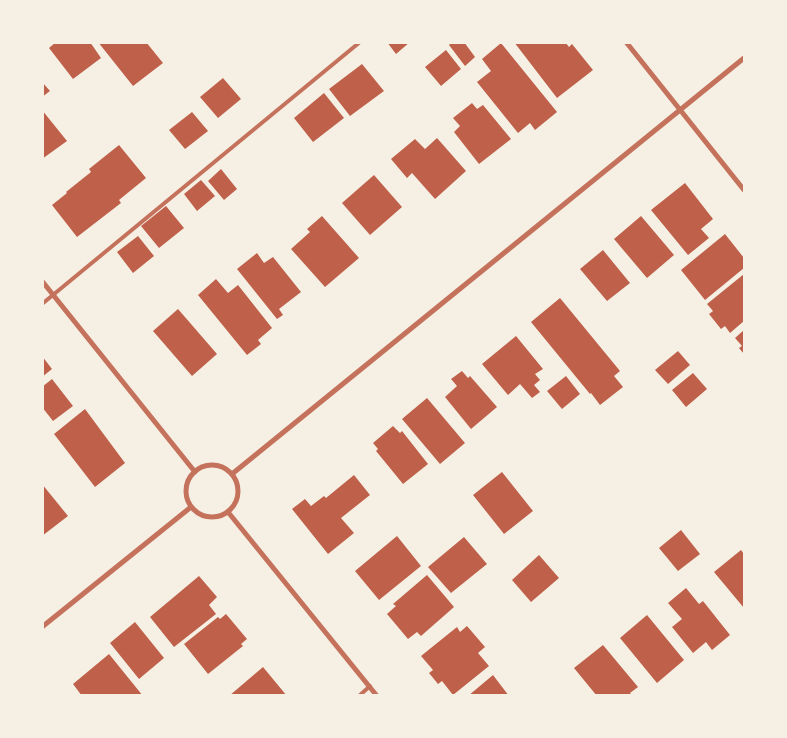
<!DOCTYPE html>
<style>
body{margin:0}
#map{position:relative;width:787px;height:738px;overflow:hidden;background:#f6efe4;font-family:Merriweather,serif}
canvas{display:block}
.frame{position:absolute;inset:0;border:44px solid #f6efe4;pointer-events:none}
</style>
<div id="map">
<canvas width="787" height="738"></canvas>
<div class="frame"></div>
</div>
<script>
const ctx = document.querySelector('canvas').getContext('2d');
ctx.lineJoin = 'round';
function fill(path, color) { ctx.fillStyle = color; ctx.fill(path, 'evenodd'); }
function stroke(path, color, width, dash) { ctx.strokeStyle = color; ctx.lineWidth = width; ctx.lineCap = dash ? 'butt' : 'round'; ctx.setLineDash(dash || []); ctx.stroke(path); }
const building = new Path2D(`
 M56,42H90L101,58L73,79L49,48Z
 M98,42H146L163,63L133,86Z
 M387,42H410L396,54Z
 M452,42H464L475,57L465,66L449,45Z
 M514,42H565L569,47L572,44L593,70L557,98Z
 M501,43L557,112L535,130L530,123L518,133L477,82L491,71L482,59Z
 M446,50L461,69L441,86L425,67Z
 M362,64L384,91L350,116L329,89Z
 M223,78L241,99L218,118L200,97Z
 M42,82L50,91L42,97Z
 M324,93L344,118L313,142L294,118Z
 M472,103L477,109L483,105L511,139L479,164L454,132L460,126L453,118Z
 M42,110L67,141L42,159Z
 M192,112L208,131L185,149L169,130Z
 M437,138L466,171L435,199L412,173L407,178L391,159L415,139L425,149Z
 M119,145L146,178L119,200L121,203L77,237L52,205L67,193L66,192L91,172L89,169Z
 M221,169L237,189L224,200L208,181Z
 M374,175L402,207L370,235L342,203Z
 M201,180L215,196L197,211L184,194Z
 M685,183L713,219L701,229L709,238L688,255L651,210Z
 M166,206L184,228L159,248L141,226Z
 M322,216L359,258L325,287L291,249L310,232L307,229Z
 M641,216L674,255L647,278L614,239Z
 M725,234L744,258V268L705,300L681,270Z
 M138,236L154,256L133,273L117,252Z
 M603,250L630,283L607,301L580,269Z
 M257,253L264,263L273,257L301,292L279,309L283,315L277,319L237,269Z
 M744,274V321L730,333L725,326L721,329L709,314L713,311L707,304Z
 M216,279L228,293L238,285L272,328L258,340L261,344L247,355L198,295Z
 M560,298L620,371L614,376L623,387L600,405L591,393L590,394L531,322Z
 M178,309L217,354L192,376L153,331Z
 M744,330V354L739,348L742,346L735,338Z
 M516,336L543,369L535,374L540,380L534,385L540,392L532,398L520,384L508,395L482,364Z
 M678,351L690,365L668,384L655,370Z
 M42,356L52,369L42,377Z
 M462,371L468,378L470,376L497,407L471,429L445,397L457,386L451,379Z
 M693,373L707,389L686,407L672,390Z
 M566,376L580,394L562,409L547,391Z
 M52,379L73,406L53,421L42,407V387Z
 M427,398L465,443L440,464L402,419Z
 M85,409L125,463L95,487L54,434Z
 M393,426L400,433L402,431L428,464L403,484L376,451L378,449L373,443Z
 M502,472L533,511L504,534L473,495Z
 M354,475L370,495L341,518L354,533L328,554L292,509L305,499L311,506L324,496L326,498Z
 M42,484L68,516L42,536Z
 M681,530L700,554L678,571L659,548Z
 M397,536L421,566L379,600L355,571Z
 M464,537L487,564L451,593L428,567Z
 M741,550L744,554V608L714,572Z
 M539,555L559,578L531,602L512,580Z
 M427,575L454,607L421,636L417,632L408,639L387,614L396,606L393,604Z
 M199,576L217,597L209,605L216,614L174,647L150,617Z
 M686,588L699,604L703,601L730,635L712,650L706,642L693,653L672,627L682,619L668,603Z
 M226,614L247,639L241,644L243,646L208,674L184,644L218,617L220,619Z
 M647,615L684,660L657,683L620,638Z
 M135,622L164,658L139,679L110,643Z
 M467,626L485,647L478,653L489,666L453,695L442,681L438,684L429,673L433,670L421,656L457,627L460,632Z
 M603,645L638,687L630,693L632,696H597L574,668Z
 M109,654L143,696H82L73,684Z
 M263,667L287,696H229Z
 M493,675L509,696H468Z`);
const service = new Path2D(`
 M42,304L360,42
 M359,696L370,686`);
const minor = new Path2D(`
 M626,42L744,190
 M42,281L195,472
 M186 491a26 26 0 1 1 52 0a26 26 0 1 1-52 0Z
 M232,474L744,58
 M228,512L377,696
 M42,627L191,507`);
fill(building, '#bf614a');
stroke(service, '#c5725c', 4);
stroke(minor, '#c5725c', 5);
</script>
